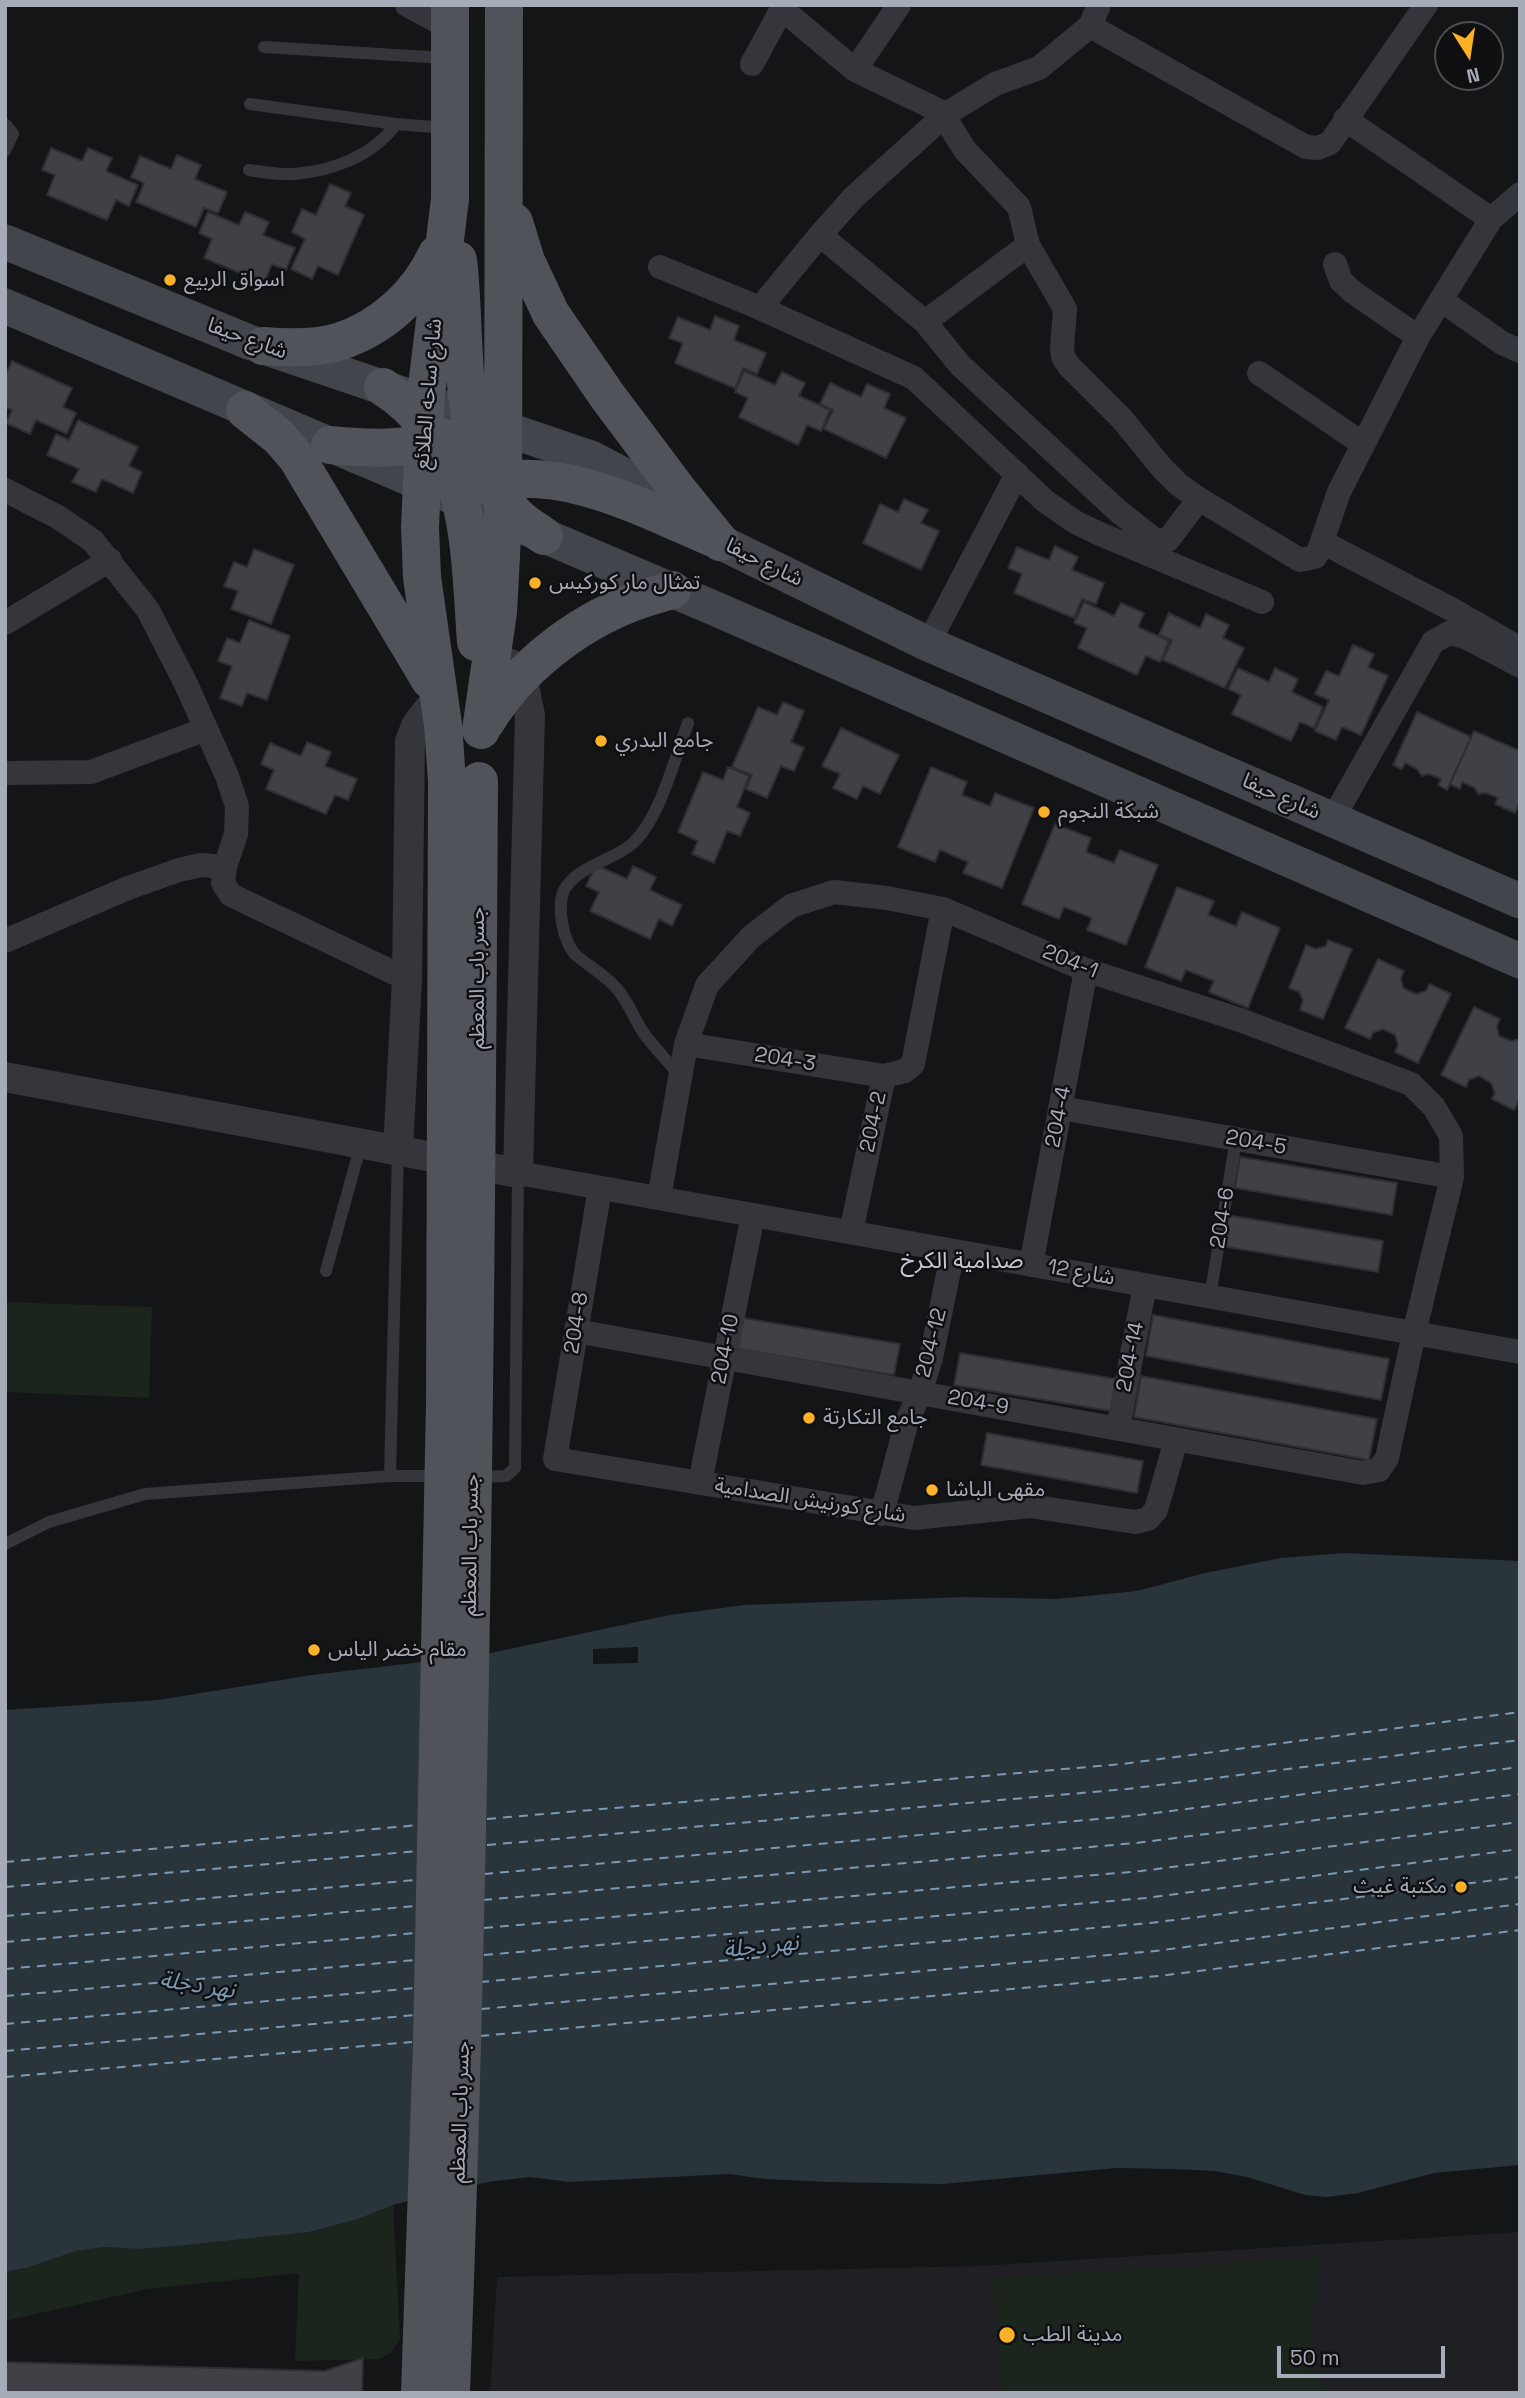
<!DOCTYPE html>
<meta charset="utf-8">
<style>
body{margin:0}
#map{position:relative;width:1525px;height:2398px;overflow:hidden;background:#141517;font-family:"Space Grotesk",sans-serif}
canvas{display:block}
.frame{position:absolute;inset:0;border:7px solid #a6abb8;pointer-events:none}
.north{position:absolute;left:1434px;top:21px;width:70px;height:70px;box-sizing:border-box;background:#101012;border:2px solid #4c4e54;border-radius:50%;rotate:168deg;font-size:19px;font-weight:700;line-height:28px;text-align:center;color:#a6abb8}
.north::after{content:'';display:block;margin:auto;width:24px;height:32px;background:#fcb127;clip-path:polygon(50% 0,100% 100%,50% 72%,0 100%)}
.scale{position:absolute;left:1277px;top:2346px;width:168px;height:32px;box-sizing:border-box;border:4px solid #a6abb8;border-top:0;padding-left:9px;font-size:21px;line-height:24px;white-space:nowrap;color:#a6abb8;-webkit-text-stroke:5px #101012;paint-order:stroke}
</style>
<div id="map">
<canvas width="1525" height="2398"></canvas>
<div class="frame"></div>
<div class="north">N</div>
<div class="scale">50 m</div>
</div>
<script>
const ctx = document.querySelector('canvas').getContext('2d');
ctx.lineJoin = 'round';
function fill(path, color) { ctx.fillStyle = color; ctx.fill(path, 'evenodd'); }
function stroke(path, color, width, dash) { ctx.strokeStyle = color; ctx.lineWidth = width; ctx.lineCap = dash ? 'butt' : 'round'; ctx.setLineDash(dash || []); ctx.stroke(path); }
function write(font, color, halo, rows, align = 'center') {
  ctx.font = font + ' "Space Grotesk","Noto Sans Arabic",sans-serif'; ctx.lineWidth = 5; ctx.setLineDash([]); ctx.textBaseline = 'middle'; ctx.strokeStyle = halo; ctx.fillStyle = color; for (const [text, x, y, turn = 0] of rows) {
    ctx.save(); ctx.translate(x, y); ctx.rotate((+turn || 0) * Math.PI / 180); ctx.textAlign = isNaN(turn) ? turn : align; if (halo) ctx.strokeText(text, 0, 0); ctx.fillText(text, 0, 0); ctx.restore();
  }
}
const built = new Path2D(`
 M1520,2232V2393H490L497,2277L978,2266Z`);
const green = new Path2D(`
 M5,1302L152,1307L149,1398L5,1392Z
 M393,2205L400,2339L391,2353L379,2359L295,2361L299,2273L148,2289L5,2321V2272L26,2268L76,2251L103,2247L140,2249L177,2246L309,2232L358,2219Z
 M1317,2257L1311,2373L1333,2393H1002L993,2278Z`);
const water = new Path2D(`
 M1344,1553L1520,1561V2165L1434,2173L1358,2193L1327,2197L1305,2195L1247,2177L1214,2171L1174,2169L1116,2168L943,2184L829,2182L764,2179L730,2174L569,2182L530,2177L488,2182L442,2192L393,2205L358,2219L309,2232L177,2246L140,2249L103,2247L76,2251L26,2268L5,2272V1710L158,1700L312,1675L481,1655L670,1615L744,1605L964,1597L1057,1599L1137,1591L1205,1573L1281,1558Z`);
const pier = new Path2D(`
 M638,1647V1663L593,1664V1649Z`);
const ferry = new Path2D(`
 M487,1819L1122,1764L1520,1712
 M487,1845L1127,1789L1520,1740
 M5,1862L419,1825
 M484,1874L1131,1816L1520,1767
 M5,1887L418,1851
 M483,1900L1136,1843L1520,1794
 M5,1916L416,1880
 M484,1928L1141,1871L1520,1822
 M5,1942L415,1906
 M484,1955L1146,1898L1520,1849
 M5,1969L416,1933
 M480,1982L1150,1923L1520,1877
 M5,1996L416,1960
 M481,2009L1155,1951L1520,1904
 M5,2024L416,1988
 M480,2036L1159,1976L1520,1930
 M5,2051L416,2015
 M5,2077L412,2042`);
const building = new Path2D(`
 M51,148L82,161L88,148L112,158L106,171L138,185L129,206L116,200L107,220L47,195L55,175L42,170Z
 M177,155L201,165L195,179L227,192L218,213L204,208L196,227L136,202L144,183L131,177L140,156L171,169Z
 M330,184L351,193L345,206L364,215L338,275L318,266L312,279L291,269L305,239L292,232L302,209L316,215Z
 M208,212L239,225L245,212L269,222L263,235L295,248L286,270L272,264L264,283L204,258L212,239L199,233Z
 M715,316L739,326L734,340L766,353L757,374L743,368L735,388L675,363L683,343L669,338L678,317L710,330Z
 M12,361L72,388L63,407L76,413L67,434L36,420L30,434L6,423L12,410L5,407V376Z
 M744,371L775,385L782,372L805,383L799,396L830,410L821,431L807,425L798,445L739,417L748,398L735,392Z
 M830,383L861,397L867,384L890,394L884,408L906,418L886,458L824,429L833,410L820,404Z
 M78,420L138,447L129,466L142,472L133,493L102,479L96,492L72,482L79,469L47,455L56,434L69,440Z
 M904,499L928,510L921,523L939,531L921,570L863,543L880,504L898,512Z
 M1055,546L1078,557L1072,570L1104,583L1096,604L1082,599L1074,618L1014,593L1022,574L1008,568L1017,547L1049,560Z
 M254,549L294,565L271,624L231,609L238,591L224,586L234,562L247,567Z
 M1084,602L1114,616L1121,603L1144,613L1138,627L1169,641L1160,662L1146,656L1137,675L1078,648L1087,628L1074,623Z
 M1169,613L1200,628L1206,614L1229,625L1223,638L1244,648L1225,688L1163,660L1172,640L1159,635Z
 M249,620L290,636L267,700L247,693L242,706L220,698L232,666L218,661L227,638L240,643Z
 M1353,645L1374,654L1368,667L1388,676L1361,735L1342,727L1336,740L1315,731L1329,700L1315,694L1326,671L1339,676Z
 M1238,668L1269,682L1275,668L1298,679L1292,692L1323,707L1314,728L1300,722L1291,741L1232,714L1241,695L1228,689Z
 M783,702L804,711L791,742L804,748L794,771L781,766L767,798L746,789L752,775L732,767L758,707L777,715Z
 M1417,712L1471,737L1447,790L1438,785L1441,779L1429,774L1422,776L1417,769L1405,763L1402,769L1393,765Z
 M841,728L899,755L880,794L863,786L857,799L833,788L840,774L822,766Z
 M1474,731L1520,751V802L1515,813L1495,804L1498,798L1486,793L1478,794L1475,788L1462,782L1460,789L1450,784Z
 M307,742L331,752L325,766L357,779L348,800L335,795L326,814L266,789L274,770L261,764L270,743L301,756Z
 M728,767L749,776L737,807L750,813L740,836L727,831L714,863L692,854L698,841L678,832L703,772L723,780Z
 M931,767L967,782L962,795L990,806L995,793L1034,808L1002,888L963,873L968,862L940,850L935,862L898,847Z
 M1055,824L1091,838L1086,852L1114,863L1120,850L1158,865L1126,945L1087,930L1092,918L1064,907L1059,919L1022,904Z
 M596,865L627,879L633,866L656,877L650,890L682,905L672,926L659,919L650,939L590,911L599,892L586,886Z
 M1177,887L1214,901L1208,915L1236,926L1242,912L1280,928L1248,1008L1209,992L1214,981L1186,970L1181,981L1145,967Z
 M1328,940L1352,949L1323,1019L1300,1010L1303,1000L1299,992L1289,988L1306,945L1316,949L1326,946Z
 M1378,959L1404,971L1401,978L1403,988L1416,994L1426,991L1429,984L1451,994L1418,1063L1395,1052L1398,1045L1395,1035L1383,1029L1373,1033L1370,1039L1345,1028Z
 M1474,1007L1500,1019L1497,1026L1499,1036L1512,1041L1520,1039V1099L1514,1110L1492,1099L1495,1093L1491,1083L1479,1076L1469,1080L1466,1087L1441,1075Z
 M1240,1157L1397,1183L1392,1215L1235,1188Z
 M1227,1215L1383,1241L1378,1272L1221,1246Z
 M1153,1315L1389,1359L1381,1400L1146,1356Z
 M743,1318L900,1344L894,1375L738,1349Z
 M960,1353L1116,1379L1111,1411L954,1385Z
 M1141,1376L1377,1419L1369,1460L1134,1417Z
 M987,1433L1143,1461L1137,1493L981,1465Z
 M363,2358L362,2393H5V2362L325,2371Z`);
const service = new Path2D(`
 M264,47L445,58
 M250,104L396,124L446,128
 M5,124L13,134L5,151
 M249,170C263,172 279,175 294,174C332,171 373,156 396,124
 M680,1076C668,1062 656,1049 645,1035C635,1021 629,1003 618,990C606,975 591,968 577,956C563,945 555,902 566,887C582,864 615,860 633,843C660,818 675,757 688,723
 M398,1152L390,1476H439
 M326,1271L361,1144
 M1210,1297L1236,1139
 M478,1477L506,1476L515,1468L518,1173
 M5,1544L49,1522L145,1494L390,1476`);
const minor = new Path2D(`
 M407,5L450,28
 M782,9L855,70L946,114L950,126L965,150L1019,207L1028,245L1065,309L1062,348L1063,357L1069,366L1122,419L1162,468L1178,484L1199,499L1300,560L1315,557L1319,550L1339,492L1418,337L1491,219L1520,194
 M1090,26L1306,147L1318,148L1330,143L1426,5
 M752,64L784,5
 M855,70L899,5
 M1345,119L1491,219
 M820,235L925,322L960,365L1118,511L1155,540H1168L1199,499
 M1335,264L1341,281L1353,292L1418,337
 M660,267L760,308L820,235L854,197L946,114L995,84L1039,68L1090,26L1099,5
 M1441,300L1502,343L1520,351
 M760,308L914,378L1045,501L1075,522L1100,534L1262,602
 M925,322L1028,245
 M1259,373L1363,444
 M5,490L58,517L93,541L148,610L186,684L227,776L237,806L236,834L225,867L223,883L231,895L407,979
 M1322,542L1451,609L1519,648
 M5,623L110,560
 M928,644L1017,474
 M5,773L91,772L206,729
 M1332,820L1433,642L1449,633L1465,637L1520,666
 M5,941L128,888L179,870L201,865L225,867
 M686,1044L884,1076
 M1061,1108L1452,1177
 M518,1173L1520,1352
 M600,1188L555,1459L914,1518L1030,1506L1135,1522L1148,1519L1156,1510L1176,1440
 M851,1232L884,1076L905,1071L913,1064L943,909
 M1031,1265L1086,970
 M576,1331L1363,1473L1379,1470L1387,1458L1414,1333L1452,1177L1451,1136L1434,1107L1411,1084L1240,1020L1086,970L943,909L887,898L834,892L791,906L751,937L707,985L686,1044L659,1198
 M1118,1428L1145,1285
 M700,1483L753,1215
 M882,1514L907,1421L920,1393L931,1358L953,1251`);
const tertiary = new Path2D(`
 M5,1077L518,1173L530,715L525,691L510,664
 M398,1150L407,979L410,741L417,724L439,696`);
const secondary = new Path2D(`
 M5,242L249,342L591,458L631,479L720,542L928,644L1520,901
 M5,306L716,609L1520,961`);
const primary = new Path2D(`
 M514,222L526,261L551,314L608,397L677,489L720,542
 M458,260C468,341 453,449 514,513C522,522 534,529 544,536
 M263,346C287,348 314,349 338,342C382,328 418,295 437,254
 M383,387C473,444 469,548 476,642
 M245,410L279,437L297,458L430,680
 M330,445C374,449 403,450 446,438
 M480,485C560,462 642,508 713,538
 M486,722C517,670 574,625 631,603C644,598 658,594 672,590
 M481,730L498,612L503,518L504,5
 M447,781L443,725L422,577L420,527L426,394L450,199V5`);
const primaryBridge = new Path2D(`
 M420,2393L432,2042L445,1403L447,781
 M451,2393C471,1856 476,1318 479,781`);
const markers = [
 [170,280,7,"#fcb127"],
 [535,583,7,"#fcb127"],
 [601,741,7,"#fcb127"],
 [1044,812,7,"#fcb127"],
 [809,1418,7,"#fcb127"],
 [932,1490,7,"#fcb127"],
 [314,1650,7,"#fcb127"],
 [1461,1887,7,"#fcb127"],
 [1007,2335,9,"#fcb127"]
];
const poiNames = [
 ["اسواق الربيع",184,280],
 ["تمثال مار كوركيس",549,583],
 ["جامع البدري",615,741],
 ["شبكة النجوم",1058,812],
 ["جامع التكارتة",823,1418],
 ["مقهى الباشا",946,1490],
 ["مقام خضر الياس",328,1650],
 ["مكتبة غيث",1447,1887,"right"],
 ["مدينة الطب",1023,2335]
];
const streetNames = [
 ["شارع حيفا",247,339,20],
 ["شارع ساحه الطلائع",429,394,-85],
 ["شارع حيفا",764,563,26],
 ["شارع حيفا",1281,797,24],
 ["204-1",1070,962,22],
 ["جسر باب المعظم",478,978,-90],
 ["204-3",785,1060,9],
 ["204-4",1059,1117,-79],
 ["204-2",874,1122,-78],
 ["204-5",1256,1143,10],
 ["204-6",1223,1218,-81],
 ["شارع 12",1081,1273,10],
 ["204-8",577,1323,-81],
 ["204-12",932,1343,-76],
 ["204-10",726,1349,-79],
 ["204-14",1131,1357,-79],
 ["204-9",978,1403,10],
 ["شارع كورنيش الصدامية",810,1501,9],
 ["جسر باب المعظم",471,1545,-89],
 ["جسر باب المعظم",461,2112,-88]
];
const neighbourhoodNames = [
 ["صدامية الكرخ",962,1262]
];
const waterNames = [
 ["نهر دجلة",761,1947,-6],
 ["نهر دجلة",197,1986,9]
];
fill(built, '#202024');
fill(green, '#1c251d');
fill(water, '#2a343b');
fill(pier, '#141517');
stroke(ferry, '#7a9ab5', 2, [9, 7]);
fill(building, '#404147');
stroke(building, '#2e2e33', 2);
stroke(service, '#35363c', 12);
stroke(minor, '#35363c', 24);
stroke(tertiary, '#35363c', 30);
stroke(secondary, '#43454c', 35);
stroke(primary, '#51535b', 38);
stroke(primaryBridge, '#51535b', 38);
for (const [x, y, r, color] of markers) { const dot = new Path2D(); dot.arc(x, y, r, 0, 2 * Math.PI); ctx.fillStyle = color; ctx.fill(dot); stroke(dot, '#101012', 2.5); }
write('21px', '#a6abb8', '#101012', poiNames, 'left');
write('21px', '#a6abb8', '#101012', streetNames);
write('23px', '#c7cad3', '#101012', neighbourhoodNames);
write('italic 23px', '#7a9ab5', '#101012', waterNames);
</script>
